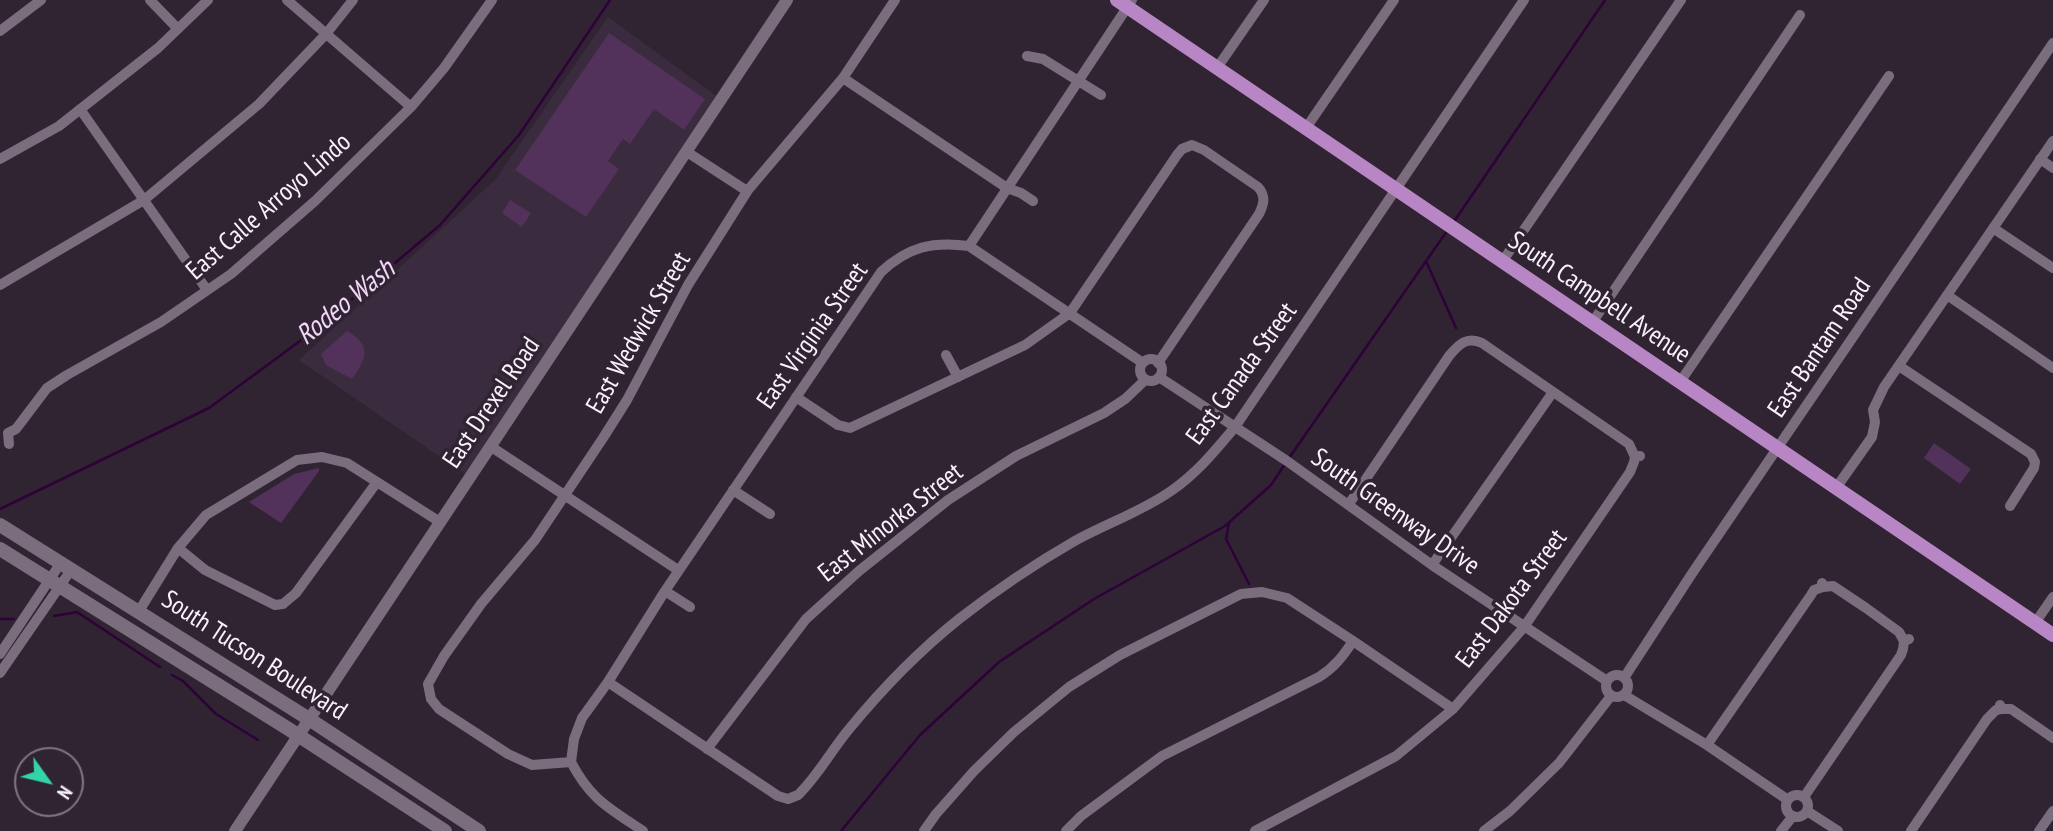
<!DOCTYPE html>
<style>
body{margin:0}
#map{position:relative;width:2053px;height:831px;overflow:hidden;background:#302433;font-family:"PT Sans Narrow",sans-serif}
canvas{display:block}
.north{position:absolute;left:14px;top:747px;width:70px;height:70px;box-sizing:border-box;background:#302433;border:2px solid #807683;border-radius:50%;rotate:124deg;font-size:19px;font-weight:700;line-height:28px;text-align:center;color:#f9f1fb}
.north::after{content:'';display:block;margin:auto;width:24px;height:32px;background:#33d4a8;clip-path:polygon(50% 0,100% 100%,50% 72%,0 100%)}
</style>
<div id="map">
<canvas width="2053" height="831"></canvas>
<div class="north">N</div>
</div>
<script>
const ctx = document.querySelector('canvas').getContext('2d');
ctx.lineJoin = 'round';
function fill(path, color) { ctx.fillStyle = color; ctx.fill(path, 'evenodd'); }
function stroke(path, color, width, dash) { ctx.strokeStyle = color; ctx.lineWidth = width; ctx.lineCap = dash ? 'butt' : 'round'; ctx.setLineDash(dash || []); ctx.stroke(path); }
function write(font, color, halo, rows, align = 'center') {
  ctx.font = font + ' "PT Sans Narrow",sans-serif'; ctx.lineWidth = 7; ctx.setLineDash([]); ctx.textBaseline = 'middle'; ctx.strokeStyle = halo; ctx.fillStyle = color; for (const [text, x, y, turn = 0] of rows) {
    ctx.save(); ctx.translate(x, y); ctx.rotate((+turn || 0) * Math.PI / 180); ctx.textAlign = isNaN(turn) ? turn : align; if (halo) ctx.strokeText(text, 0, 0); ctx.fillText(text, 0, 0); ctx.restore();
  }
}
const built = new Path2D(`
 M608,17L719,98L465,474L299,360L495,180Z`);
const green = new Path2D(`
 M609,33L705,99L684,130L654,109L630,144L623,139L608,161L619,169L586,217L515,170Z
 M510,200L531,213L522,227L502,213Z
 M347,331C372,345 367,358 352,379L326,365L321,354Z
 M1934,443L1971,469L1960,484L1924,458Z
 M319,468V471L281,523L249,502L294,474Z`);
const stream = new Path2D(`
 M1453,223L1605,0
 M1426,261L1456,328
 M1289,458L1447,231
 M0,509L209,408L319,327L440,225L519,135L610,0
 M1229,523L1226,539L1249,584
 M54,616L77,612L160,667
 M0,619H14
 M172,675L183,681L216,714L258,740
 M841,831L920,735L999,662L1094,599L1225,526L1271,485L1285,464`);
const minor = new Path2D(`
 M150,0L178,29
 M287,0L411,107
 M0,31L41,0
 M1027,56L1043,59L1101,95
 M1217,68L1264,0
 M843,78L1007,188L1021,193L1033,201
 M80,109L207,290
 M1306,128L1394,0
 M687,152L747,191
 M0,159L59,126L158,48L208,0
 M2040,159L2053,168
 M1993,228L2053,268
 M969,246L1132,0
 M1502,262L1681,0
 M0,285L144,200L259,104L326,34L353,0
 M1947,295L2053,368
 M1592,323L1800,15
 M946,355L958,377
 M1140 370a11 11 0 1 1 22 0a11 11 0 1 1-22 0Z
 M1899,366L2031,454L2035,462L2034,468L2010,506
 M1159,377L1287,461L1432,565L1607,681
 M1680,382L1889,76
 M796,397L838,425L850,428L1025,345L1070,313L1177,155L1182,149L1192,145L1204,150L1258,187C1266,196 1264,204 1259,214L1158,363
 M8,433L16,429L47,388L67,375L161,322L231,274L315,201L411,107L444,68L492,0
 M8,433L9,444
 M490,446L678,570
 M1836,488L1872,437L1875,422L1873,410L1884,387L2053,141
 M733,490L770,514
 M1349,504L1449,356C1459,344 1467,336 1482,343L1629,444L1635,457L1640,456
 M178,548L205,570L275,605L283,604
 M1432,565L1553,392
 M1822,583L1823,587L1833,586L1866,608L1899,632L1904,641
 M665,591L690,607
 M283,604L296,593L377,482
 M139,611L178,548L206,515L297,460L322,457L347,463L440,522
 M2035,623L2053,597
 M0,654L60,564
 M0,673L71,570
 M1606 686a11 11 0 1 1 22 0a11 11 0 1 1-22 0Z
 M1624,678L1693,572L2053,43
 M608,682L778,796L788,799L798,795C818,776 832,749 850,728C882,689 919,651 959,619C995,591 1033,565 1073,542C1105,524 1141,512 1171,491C1197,473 1215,451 1235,427L1524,0
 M1624,695L1707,745L1788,800
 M2000,705L2001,709H2011L2053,738
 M1707,745L1811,595L1814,590L1823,587
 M707,749L806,619L859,571L948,500L1016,456L1104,413L1125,399L1145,380
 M571,762L574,739L582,718L608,682L665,591L881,272C908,247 932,241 969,246L1143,363
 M1786 806a11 11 0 1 1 22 0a11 11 0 1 1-22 0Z
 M1804,797L1901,655L1903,649L1904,641L1909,639
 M1807,811L1838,831
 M643,831C609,808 591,800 571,762L532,765L508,754L439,709L431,699L428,684L444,656L481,604L535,540L603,438L627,400L688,285L748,190L843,78L895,0
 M924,831L936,814L974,771L1014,732L1069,687L1120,655L1241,594L1262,592L1287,598L1353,641L1453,709
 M1066,831L1081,816L1162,756L1319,677C1335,667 1343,656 1353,641
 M1255,831L1396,756L1453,709L1524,627L1630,472L1634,462L1635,457
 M1484,831L1510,811L1559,763L1611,696
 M1781,831L1793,816
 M1911,831L1987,719L1996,710L2001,709
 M2039,831L2053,811`);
const tertiary = new Path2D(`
 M235,831L787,0`);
const secondary = new Path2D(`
 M0,525L309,719L479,831
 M0,549L287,728L445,831`);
const primary = new Path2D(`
 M1117,0L2053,635`);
const streetNames = [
 ["East Calle Arroyo Lindo",269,207,-41],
 ["South Campbell Avenue",1599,298,34],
 ["East Wedwick Street",639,333,-60],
 ["East Virginia Street",813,336,-55],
 ["East Bantam Road",1820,348,-56],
 ["East Canada Street",1242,374,-54],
 ["East Drexel Road",492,403,-56],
 ["South Greenway Drive",1395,512,35],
 ["East Minorka Street",891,523,-38],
 ["East Dakota Street",1512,599,-53],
 ["South Tucson Boulevard",254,656,33]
];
const waterNames = [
 ["Rodeo Wash",346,303,-39]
];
fill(built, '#3b2b3f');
fill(green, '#52315a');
stroke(stream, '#2e0138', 2.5);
stroke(minor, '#7b6c7e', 10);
stroke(tertiary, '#7b6c7e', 12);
stroke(secondary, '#7b6c7e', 14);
stroke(primary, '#b986c5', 14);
write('26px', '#f9f1fb', '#302433', streetNames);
write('italic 28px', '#f2d7f8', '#302433', waterNames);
</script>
